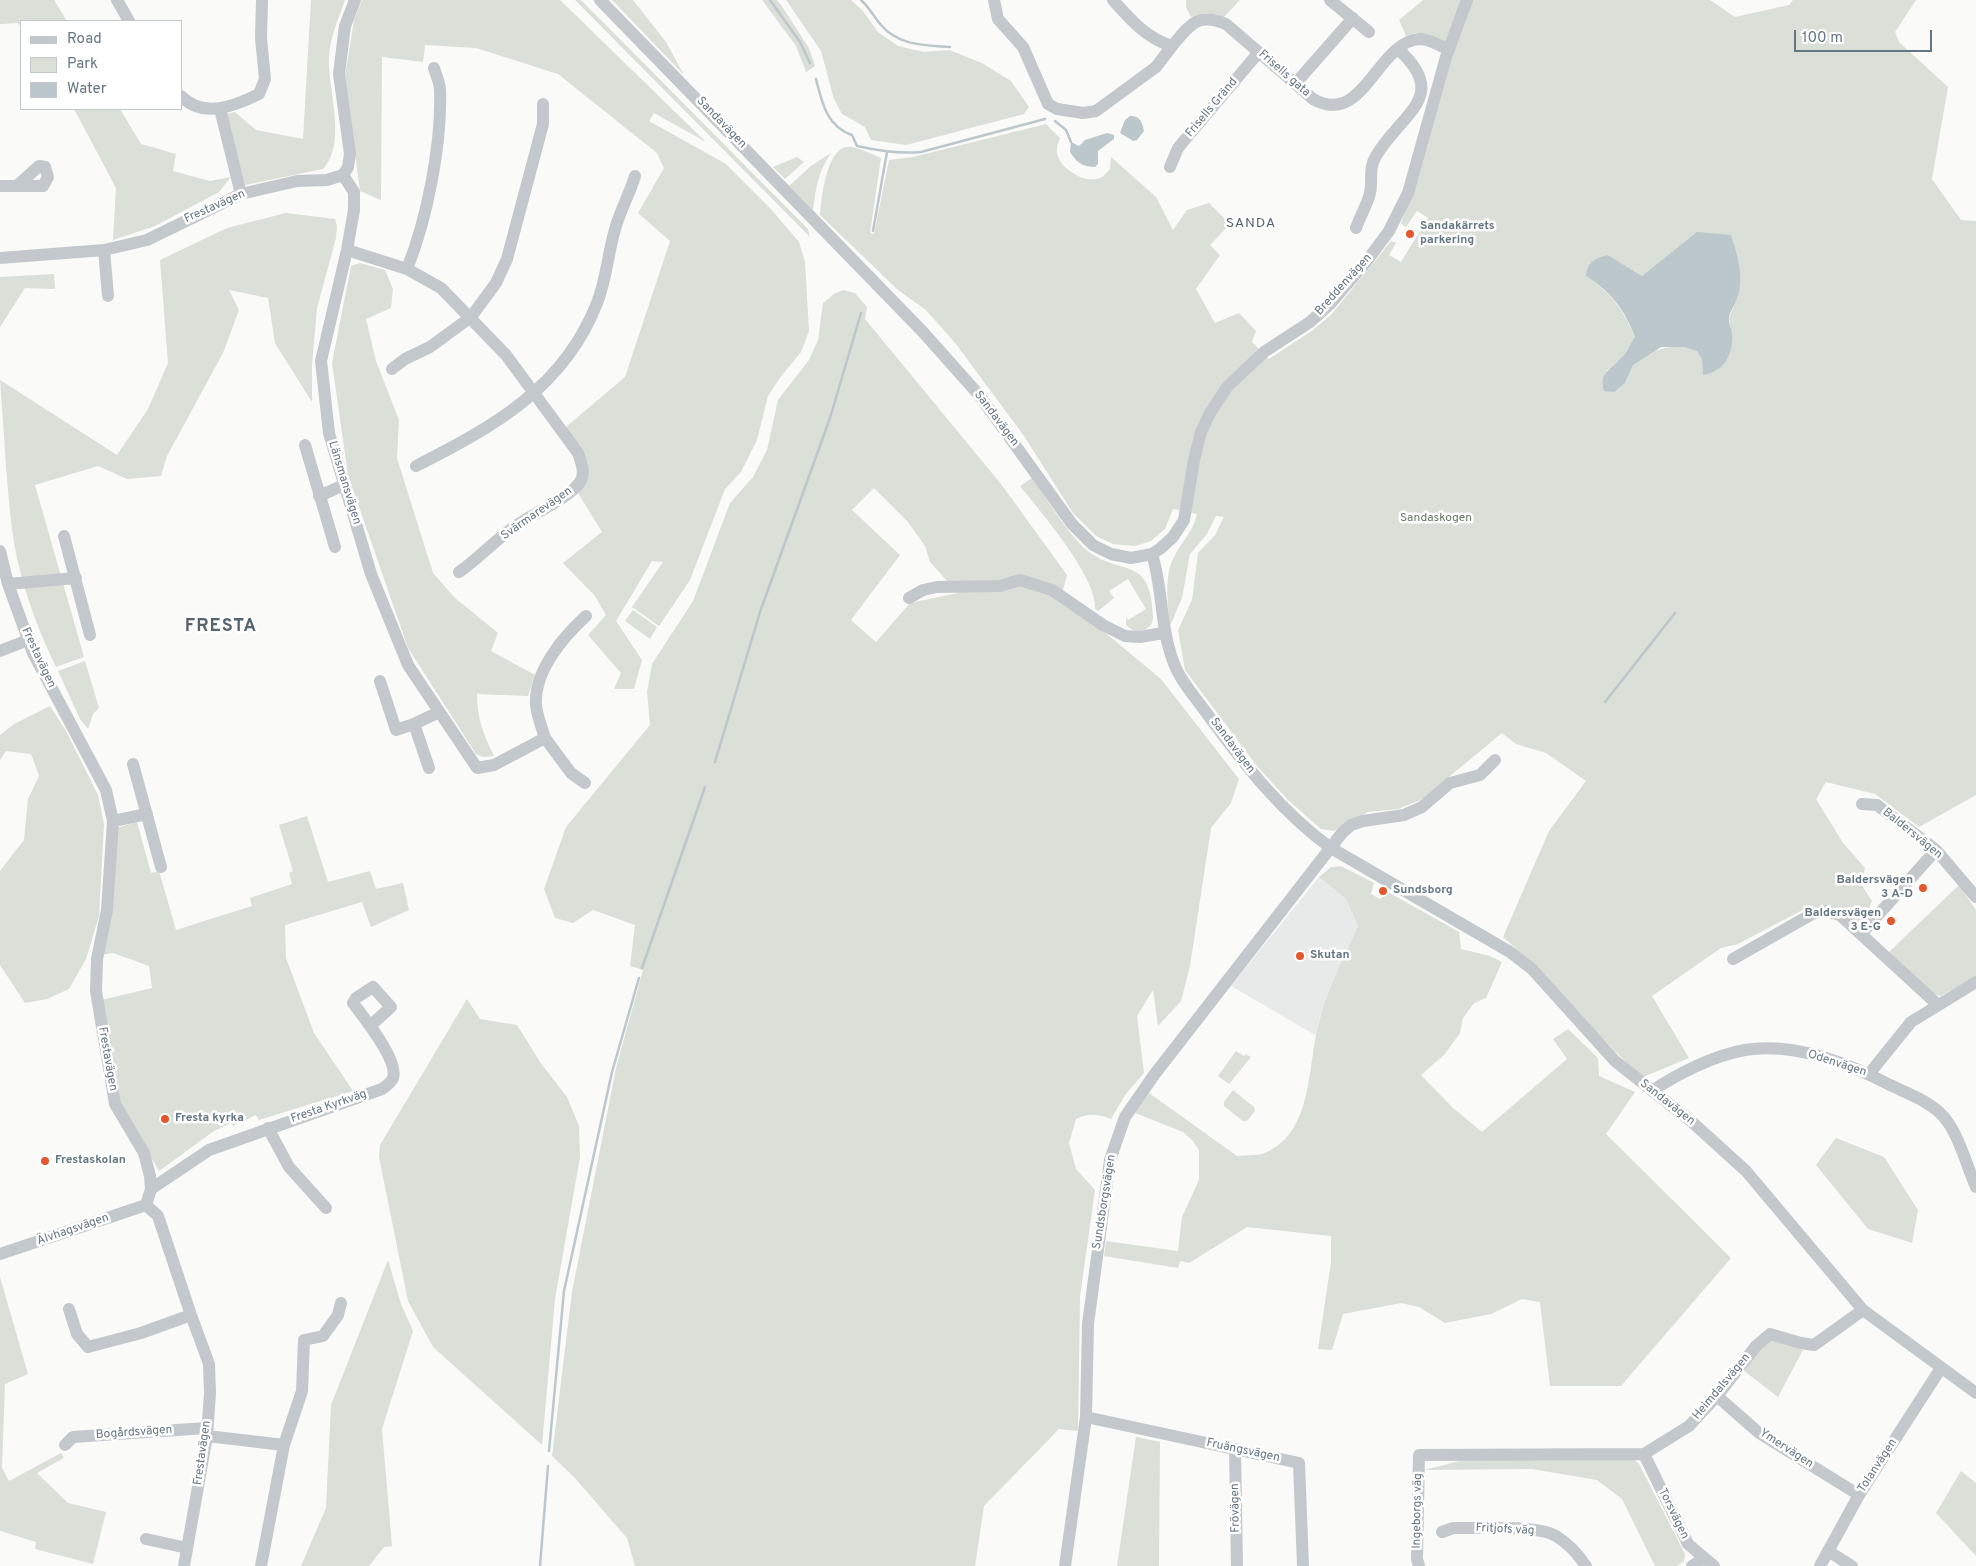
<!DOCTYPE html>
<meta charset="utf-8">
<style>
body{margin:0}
#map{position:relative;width:1976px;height:1566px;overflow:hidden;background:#fafaf8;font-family:Overpass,sans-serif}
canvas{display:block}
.legend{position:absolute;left:20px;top:20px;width:162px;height:90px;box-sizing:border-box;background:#fff;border:1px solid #c1c8cd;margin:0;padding:6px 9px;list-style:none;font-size:15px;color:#657683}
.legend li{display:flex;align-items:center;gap:10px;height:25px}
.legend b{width:25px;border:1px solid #c1c8cd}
.scale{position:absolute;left:1794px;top:30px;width:138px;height:22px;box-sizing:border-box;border:2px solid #657683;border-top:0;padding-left:6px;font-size:15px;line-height:18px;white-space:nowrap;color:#657683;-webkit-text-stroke:4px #fff;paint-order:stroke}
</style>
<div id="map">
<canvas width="1976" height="1566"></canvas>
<ul class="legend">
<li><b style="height:6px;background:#c3c8cc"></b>Road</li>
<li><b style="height:14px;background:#dadfd7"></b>Park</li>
<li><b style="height:14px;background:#bbc7cb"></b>Water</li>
</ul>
<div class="scale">100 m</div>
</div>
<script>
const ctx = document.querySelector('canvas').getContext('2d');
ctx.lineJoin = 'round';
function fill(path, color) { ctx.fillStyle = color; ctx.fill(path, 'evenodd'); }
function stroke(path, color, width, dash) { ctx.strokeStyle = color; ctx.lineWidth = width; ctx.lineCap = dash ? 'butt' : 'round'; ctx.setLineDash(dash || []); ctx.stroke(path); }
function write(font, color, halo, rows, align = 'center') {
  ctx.font = font + ' Overpass,sans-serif'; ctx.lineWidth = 5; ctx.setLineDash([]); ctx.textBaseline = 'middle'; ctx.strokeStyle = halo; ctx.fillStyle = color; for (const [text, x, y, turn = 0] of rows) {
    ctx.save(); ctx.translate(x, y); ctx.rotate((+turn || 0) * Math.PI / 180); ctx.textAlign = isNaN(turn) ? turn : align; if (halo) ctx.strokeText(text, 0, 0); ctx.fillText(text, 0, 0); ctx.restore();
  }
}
const built = new Path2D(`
 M1319,877L1346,899L1358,926L1320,1016L1315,1035L1231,986Z`);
const green = new Path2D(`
 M0,0H54L67,21H21V28L18,23L0,24Z
 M311,0H345C339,18 330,37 329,56C327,89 348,142 323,169L245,185L226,114L235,112L256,130L303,139Z
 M362,0H560L706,142L654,113L649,121L726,164L770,208L799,242L805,262L809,331L801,352L779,379L768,396L757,440L741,472L725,489L690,580L659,626L632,607L663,562L652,561L616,621L642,660L634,689H614L621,673L588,635L606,615L595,596L563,563L602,532L578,493C599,470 579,450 566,427L625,377L670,241L638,213L664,168L657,153L558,74L476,48L425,45L423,62L382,57L381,200L360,191L345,76L354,20Z
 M575,0H581L808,229L810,237Z
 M612,0H633L666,42L684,75Z
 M762,0H777L781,5L809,48L815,66L806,72L796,46Z
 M786,0H851L863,11L878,32L898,46L924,52L949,50L982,63L1011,81L1029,107L1024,114L906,145L871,140L865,127L842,114L834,99L821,51Z
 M1186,0H1240L1223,18L1207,13L1191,17L1186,7Z
 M1423,0H1710L1735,17L1789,5L1793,0H1916L1895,32L1899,42L1948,87L1932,179L1961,220L1976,221V795L1919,827L1875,794L1826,782L1816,799L1843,843L1865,868L1861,884L1872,901L1862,926L1842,912L1810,906L1738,944L1721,948L1652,996L1689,1058L1643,1077C1593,1034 1553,980 1503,937L1549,831L1586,781L1546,753L1516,744L1502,733L1421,800L1398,809L1368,812L1334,831L1321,829L1288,800L1257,766L1185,670L1178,630L1192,600L1198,553L1215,535L1224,517L1216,516L1207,534L1190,554L1182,598L1170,626C1168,605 1164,578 1173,559C1181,542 1193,532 1197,514L1173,509L1165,529L1151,541L1135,546L1113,544L1096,536L1073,513L1024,436L956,344L926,310L898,290L820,215C822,198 826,143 852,147C861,149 872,154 881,158L870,233L874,234L889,160L913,157L1046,124L1060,138C1058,144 1055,151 1058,157C1064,171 1087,185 1102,177C1105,175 1108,171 1110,169L1111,157L1156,197L1173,230L1187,210L1209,203L1230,224L1210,245L1220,255L1196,289L1215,323L1239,313L1256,331L1252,342L1269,359L1313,330L1331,315L1391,241L1396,243L1389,255L1401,262L1428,218L1417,211L1406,227L1401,223L1411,197L1446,70L1437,39L1415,33L1406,36L1399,20ZM1608,255L1642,276L1661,262L1739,291L1729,319L1732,334L1703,374C1703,370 1704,363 1702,358C1693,335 1644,350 1633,365C1630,370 1628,378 1625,383L1606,371L1622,358L1635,338C1623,309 1612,294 1586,276Z
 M74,109H120L141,144L176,154L173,171L210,181L231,177L219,192L155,226L113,240L116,188Z
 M831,153C818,172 816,188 813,210L789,186L811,166Z
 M797,157L804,162L785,179L773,167Z
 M286,213L335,219L337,226L336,238L317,308L312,365V402L275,343L268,298L229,290L239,310L223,353L167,456L161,476L127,479L98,466L35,485L84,657L56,667C35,623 18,577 12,529C6,480 4,429 0,380L117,455L148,409L168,363L160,260L227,228Z
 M360,263L385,270L393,289L391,308L366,319L376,361L399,420L397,458L433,573L455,598L498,633L491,651L535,675L528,696L477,694C477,718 483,734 494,756L483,757L476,754L408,648L348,475L332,363L351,266Z
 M54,274L55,289L25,288L0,327V277Z
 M843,290L855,293L867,307L865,319L1001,484L1067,575L1063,590L1085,616L1161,679L1239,779L1231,803L1211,828L1190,966L1181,1001L1158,1026L1153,990L1137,1016L1144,1073L1125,1095L1111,1119C1097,1114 1089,1113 1076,1119L1069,1143L1076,1169L1095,1190L1080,1296L1078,1431L1059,1429L984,1506L975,1566H635L627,1538L574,1477L552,1456L572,1292L616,1068L643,970L630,966L635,925L593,910L573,923L555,918L544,889L566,827L650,725L647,692L652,664L693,601L730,503L753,477L767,450L778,400L809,360L818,340L823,303L834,294ZM874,488L908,522L925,546L930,562L958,593L910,603L876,642L851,620L900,555L852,510Z
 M1032,478C1047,499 1064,528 1082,546C1117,580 1151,550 1153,617C1153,627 1145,631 1135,632L1126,625V617L1128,620L1146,609L1128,579L1109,591L1114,598L1098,611L1095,609C1098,578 1040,511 1020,486Z
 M633,610L657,627L650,639L625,621Z
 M85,661L99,708L93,714L88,729L80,719L58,671Z
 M50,706L66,731L98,795L104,824L99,916L86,959L69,989L47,999L25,1003L0,965V871L24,840L28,799L39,776L31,754L6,751L0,760V735L14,724Z
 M307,816L328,882L370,871L376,889L403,883L409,910L371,927L362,902L285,925L286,958L314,1033L353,1091L259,1120L256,1115L233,1126L231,1123L214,1131L159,1171L119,1101L101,1000L152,988L149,966L113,953L101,955L116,828L137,822L151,873L159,871L176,930L252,906L250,898L292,884L289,873L293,871L279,825Z
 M1341,866L1374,883L1371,894L1380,899L1388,892L1459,932L1461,949L1490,956L1502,962L1486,998L1474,1003L1463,1018L1460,1033L1445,1054L1421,1075L1453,1108L1482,1132L1567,1059L1553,1039L1568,1029L1598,1058L1599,1076L1635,1092L1606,1134L1731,1258L1621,1386H1550L1540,1302L1522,1299L1491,1314L1445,1323L1419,1307L1401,1303L1343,1314L1332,1350L1318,1349L1331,1262V1236L1247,1227L1189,1263L1180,1261L1178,1268L1104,1256L1106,1241L1178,1251L1182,1217L1199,1180V1150L1193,1141L1183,1132L1133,1112L1149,1093L1237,1156C1246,1155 1259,1156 1267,1152C1315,1130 1307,1060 1320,1018C1329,986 1345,956 1358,926L1346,899L1319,877L1331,867Z
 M1959,885L1976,910V976L1941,996L1933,994L1889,952Z
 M467,999L480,1019L517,1025L540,1062L567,1097L579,1126L580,1157L555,1299L542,1445L433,1347L408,1301L379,1157L380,1145Z
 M1236,1051L1244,1056L1246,1054L1251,1057L1229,1084L1218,1076Z
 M1233,1090L1254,1107L1255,1111L1247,1121H1243L1224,1106V1102Z
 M1836,1138L1884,1157L1918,1210L1912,1243L1868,1229L1816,1165Z
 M388,1260L401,1304L413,1331L382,1429L392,1546L384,1547L369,1566H301L326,1508L331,1405Z
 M0,1277L28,1374L5,1384L2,1468L9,1481L61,1453L64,1458L37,1473L68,1503L106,1512L93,1564L35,1549L36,1542L0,1531Z
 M1770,1338L1803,1350L1778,1397L1743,1370Z
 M1136,1437L1160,1442L1159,1566H1117Z
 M1468,1459H1634L1639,1464L1685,1554L1684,1561L1677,1566H1655L1622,1499L1597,1480L1532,1469L1424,1470Z
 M1961,1471L1976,1483V1556L1936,1513Z`);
const water = new Path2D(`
 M1130,116C1140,116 1142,122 1144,131L1137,140L1133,141L1120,133L1125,120Z
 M1107,133L1114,135V139L1098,151V164L1095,167C1083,167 1076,162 1070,152L1071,142L1079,146L1085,140Z
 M1697,232L1731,235C1737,254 1743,272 1739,292C1737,301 1731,309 1729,317C1728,322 1731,327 1732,332C1734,354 1724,372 1703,375L1702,359L1697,351L1685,347H1661L1633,365L1625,383L1614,392L1604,391C1599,373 1610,370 1621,358C1627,353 1630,344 1635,337C1624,309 1612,293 1586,276C1588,261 1594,259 1608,255L1642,276Z`);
const stream = new Path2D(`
 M770,0L800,42L810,63
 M861,0C869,7 874,17 881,25C899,46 924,45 950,47
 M816,79C822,103 827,127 852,135L857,146C879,151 898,154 921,152L1045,119
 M1055,121L1066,130L1071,142
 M873,231L887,152
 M1605,702L1675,613
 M715,762L760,612L830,418L861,313
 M642,968L705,787
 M549,1451L564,1291L612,1072L639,978
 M540,1566L548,1466`);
const minor = new Path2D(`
 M117,0L129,21
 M600,0L923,332L979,395L1072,524L1093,545L1111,554L1131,558L1152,554L1161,548L1173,537L1184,520L1194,460L1201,432L1210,413L1227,387L1264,352L1310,322L1330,304L1366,262L1389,231L1408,193L1446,57L1467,0
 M994,0L998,19L1023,47L1048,104L1057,109L1083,113L1096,111L1156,67L1172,46
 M1113,0C1131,20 1146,38 1172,46C1190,25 1197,12 1226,24L1313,99C1364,128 1377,41 1420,39C1429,39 1441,46 1449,50
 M1330,0L1369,32
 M1295,84L1353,18
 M181,96C203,119 235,106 259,94L265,79L261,38L262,0
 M220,109L241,194
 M1170,167L1178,148L1259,52
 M343,175L354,192V210L347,250L321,361L329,433L371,574L408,665L477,768L494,765L545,738C542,728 537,716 536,705C534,671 563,637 586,616
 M0,186H43L48,177L45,167L39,166L17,186
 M1356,228C1360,216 1368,203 1370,193C1373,179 1368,169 1376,156C1401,113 1451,97 1398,49
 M104,250L108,296
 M347,250L407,269L441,288L506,355L578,453C581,462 586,473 580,482C570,498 529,515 513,528C494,541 478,559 459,572
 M0,258L104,250L147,240L241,194L297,181L327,180L343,175L348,167L350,154L339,74L345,26L355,0
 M407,269C427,219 442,144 440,90C440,83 436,75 434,68
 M392,369L405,359L430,347L471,317L496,283L507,259L543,124V104
 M305,445L335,547
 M416,466C493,427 564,388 597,303C607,278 608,251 616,226C621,209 630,193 635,176
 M319,496L344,485
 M64,536L90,635
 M0,551L8,584L33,653L106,790L113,821L107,910L97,959L96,991L115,1104L144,1153L150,1176L151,1189L146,1205
 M1152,554C1163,589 1160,626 1173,661C1180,681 1196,698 1208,715C1244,764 1281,812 1331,848L1510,952L1532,969L1615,1061L1692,1122L1746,1171L1863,1310L1976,1393
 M8,584L76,578
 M909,598L923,590L937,587L1000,586L1020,580L1052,590L1103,625L1125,636L1140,637L1163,633
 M0,651L28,640
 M380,681L396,730L414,724L429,768
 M414,724L439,712
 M545,738L571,773L585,783
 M133,764L161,867
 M1862,804L1877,805L1936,850L1976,897
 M113,821L147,814
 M1862,933L1936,850
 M1733,959L1812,914L1825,911L1840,915L1937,1004
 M1869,1074L1911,1022L1976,982
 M1652,1091C1677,1074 1715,1055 1745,1050C1794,1042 1848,1063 1890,1085C1907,1093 1929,1101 1942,1115C1958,1131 1967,1167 1976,1187
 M268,1128L289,1167L326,1208
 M151,1189L209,1150L382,1089C386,1086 391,1083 393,1078C399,1060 364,1018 353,1003L356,998L373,987L391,1007L370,1026
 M146,1205L158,1216L191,1315L209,1364L210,1393L207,1436L184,1566
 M0,1254L146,1205
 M69,1309L77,1334L88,1347L141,1333L191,1315
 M1717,1396L1759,1433L1859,1495
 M1086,1417L1299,1463L1303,1566
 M207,1436L284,1445
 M65,1445L73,1437L207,1428
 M1235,1449L1237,1566
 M1644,1454L1688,1544L1714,1566
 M1442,1532L1453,1528C1478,1529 1535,1524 1556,1536C1569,1544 1578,1554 1586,1566
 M146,1539L187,1548
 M1828,1551L1852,1566
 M261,1566L284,1445L302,1391L304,1340L323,1336L338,1315L341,1303
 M1065,1566L1086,1417L1088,1324L1110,1160L1125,1117L1154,1075L1342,833L1351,825L1363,821L1404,815L1422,807L1450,783L1480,775L1495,760
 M1419,1566L1417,1559L1419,1455L1644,1454L1689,1426L1717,1396L1756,1346L1770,1334L1801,1343L1814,1345L1863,1310
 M1692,1566L1703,1559
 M1820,1566L1859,1495L1941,1368`);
const markers = [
 [1410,234,5,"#e4572e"],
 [1923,888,5,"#e4572e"],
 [1383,891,5,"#e4572e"],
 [1891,921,5,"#e4572e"],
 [1300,956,5,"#e4572e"],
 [165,1119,5,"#e4572e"],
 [45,1161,5,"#e4572e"]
];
const streetNames = [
 ["Frisells gata",1284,74,41],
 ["Frisells Gränd",1212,108,-50],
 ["Sandavägen",721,123,46],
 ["Frestavägen",215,207,-24],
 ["Breddenvägen",1344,285,-48],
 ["Sandavägen",996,419,53],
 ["Länsmansvägen",344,483,73],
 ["Svärmarevägen",537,514,-35],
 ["Frestavägen",38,658,65],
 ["Sandavägen",1232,746,53],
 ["Baldersvägen",1912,834,39],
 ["Frestavägen",107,1059,80],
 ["Odenvägen",1837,1064,18],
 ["Sandavägen",1667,1103,38],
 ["Fresta Kyrkväg",329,1107,-19],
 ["Sundsborgsvägen",1105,1202,-81],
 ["Älvhagsvägen",73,1230,-19],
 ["Heimdalsvägen",1722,1387,-50],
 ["Bogårdsvägen",134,1433,-4],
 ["Ymervägen",1786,1449,33],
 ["Fruängsvägen",1243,1451,12],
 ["Frestavägen",203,1453,-82],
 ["Tolanvägen",1878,1466,-57],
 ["Frövägen",1236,1508,-91],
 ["Ingeborgs väg",1418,1511,-89],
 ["Torsvägen",1673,1514,64],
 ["Fritjofs väg",1505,1530,3]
];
const poiNames = [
 ["Sandakärrets",1420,227],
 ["parkering",1420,241],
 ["Baldersvägen",1913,881,"right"],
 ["3 A-D",1913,895,"right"],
 ["Sundsborg",1393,891],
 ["Baldersvägen",1881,914,"right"],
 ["3 E-G",1881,928,"right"],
 ["Skutan",1310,956],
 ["Fresta kyrka",175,1119],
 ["Frestaskolan",55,1161]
];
const parkNames = [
 ["Sandaskogen",1436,519]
];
const neighbourhoodNames = [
 ["SANDA",1251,224]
];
const districtNames = [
 ["FRESTA",221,627]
];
fill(built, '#e8e9e9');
fill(green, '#dadfd7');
fill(water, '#bbc7cb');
stroke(stream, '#bbc7cb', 2.5);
stroke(minor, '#c3c8cc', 12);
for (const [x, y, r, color] of markers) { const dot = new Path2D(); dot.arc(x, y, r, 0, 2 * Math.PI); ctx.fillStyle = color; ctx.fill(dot); stroke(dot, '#fff', 2); }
write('12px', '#657683', '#fff', streetNames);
write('bold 12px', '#657683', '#fff', poiNames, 'left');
write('12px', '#687a64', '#fff', parkNames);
ctx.letterSpacing = '1px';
write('14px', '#57646e', '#fff', neighbourhoodNames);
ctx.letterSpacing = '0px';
ctx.letterSpacing = '1px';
write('bold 18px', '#57646e', '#fff', districtNames);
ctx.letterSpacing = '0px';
</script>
